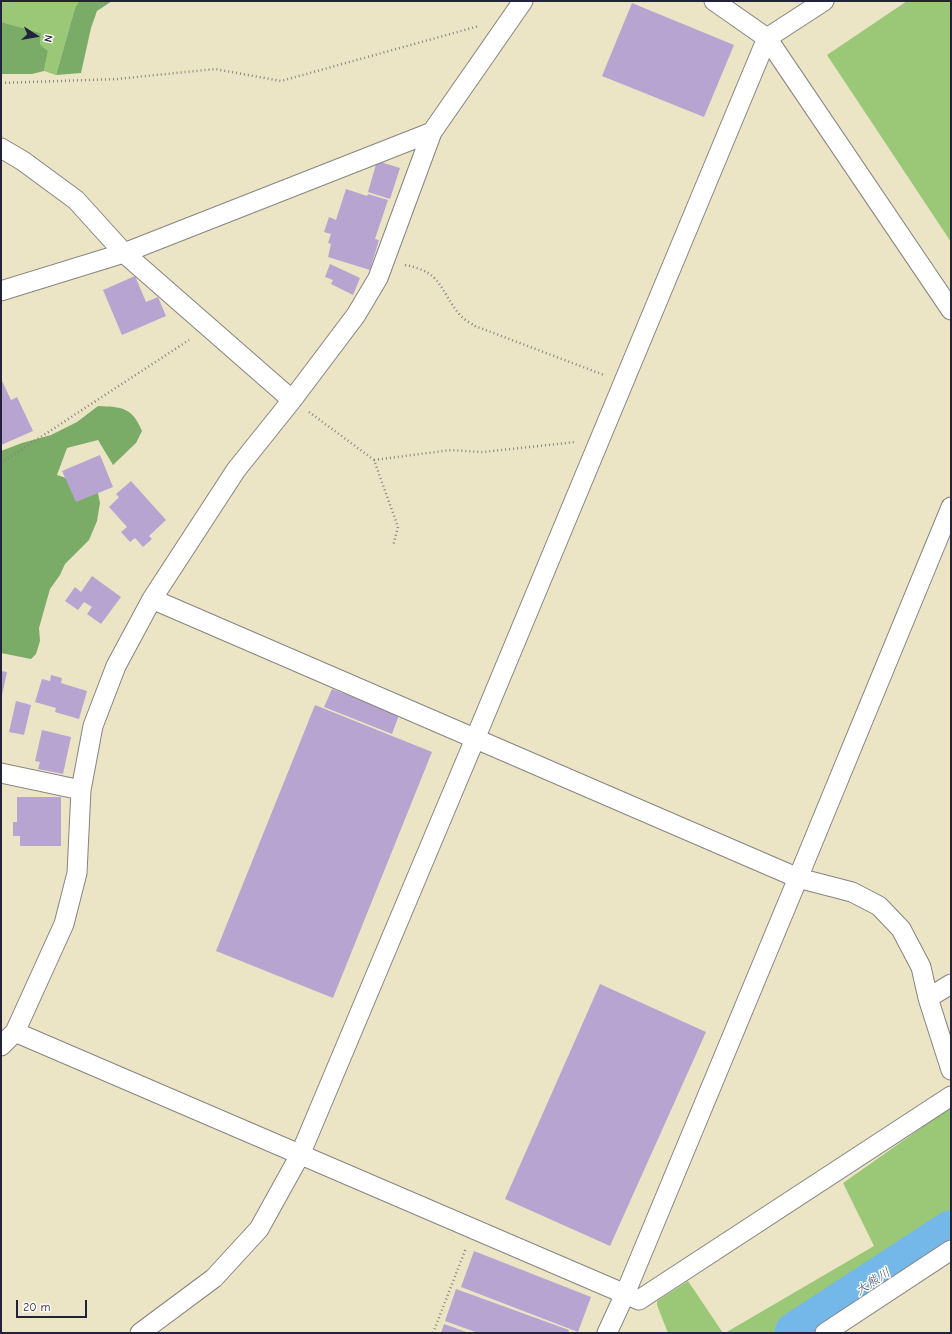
<!DOCTYPE html>
<meta charset="utf-8">
<style>
body{margin:0}
#map{position:relative;width:952px;height:1334px;overflow:hidden;background:#ebe5c6;font-family:"Comic Neue",sans-serif}
canvas{display:block}
.frame{position:absolute;inset:0;border:2px solid #22223b;pointer-events:none}
.north{position:absolute;left:16px;top:16px;width:40px;height:40px;-webkit-text-stroke:3px #fdfcf7;paint-order:stroke;rotate:102deg;font-size:11px;font-weight:700;line-height:16px;text-align:center;color:#22223b}
.north::after{content:'';display:block;margin:auto;width:14px;height:18px;background:#22223b;clip-path:polygon(50% 0,100% 100%,50% 72%,0 100%)}
.scale{position:absolute;left:16px;top:1300px;width:71px;height:18px;box-sizing:border-box;border:2px solid #22223b;border-top:0;padding-left:5px;font-size:12px;line-height:14px;white-space:nowrap;color:#22223b;-webkit-text-stroke:3px #fdfcf7;paint-order:stroke}
</style>
<div id="map">
<canvas width="952" height="1334"></canvas>
<div class="frame"></div>
<div class="north">N</div>
<div class="scale">20 m</div>
</div>
<script>
const ctx = document.querySelector('canvas').getContext('2d');
ctx.lineJoin = 'round';
function fill(path, color) { ctx.fillStyle = color; ctx.fill(path, 'evenodd'); }
function stroke(path, color, width, dash) { ctx.strokeStyle = color; ctx.lineWidth = width; ctx.lineCap = dash ? 'butt' : 'round'; ctx.setLineDash(dash || []); ctx.stroke(path); }
function write(font, color, halo, rows, align = 'center') {
  ctx.font = font + ' "Comic Neue","Klee One",sans-serif'; ctx.lineWidth = 3; ctx.setLineDash([]); ctx.textBaseline = 'middle'; ctx.strokeStyle = halo; ctx.fillStyle = color; for (const [text, x, y, turn = 0] of rows) {
    ctx.save(); ctx.translate(x, y); ctx.rotate((+turn || 0) * Math.PI / 180); ctx.textAlign = isNaN(turn) ? turn : align; if (halo) ctx.strokeText(text, 0, 0); ctx.fillText(text, 0, 0); ctx.restore();
  }
}
const green = new Path2D(`
 M1,1H79L75,8L56,75L44,71L48,51L40,44L41,33L1,22Z
 M907,1H951V242L827,55Z
 M951,1107V1222L883,1269L785,1333H725L874,1246L843,1183Z
 M688,1281L723,1333H668L657,1305V1301Z`);
const forest = new Path2D(`
 M79,1H112L97,11L91,28L81,73L56,75L75,8Z
 M1,22L41,33L40,44L48,51L44,71L32,74H1Z
 M98,406C122,407 132,407 142,431L136,443L113,465L98,440L67,448L57,475L97,488L100,503L97,521L89,540L65,564L60,575L50,589L39,628L40,641L36,654L31,659L1,653V451L22,443L51,435L77,422Z`);
const river = new Path2D(`
 M796,1333L951,1232`);
const building = new Path2D(`
 M632,3L734,45L704,117L602,76Z
 M377,161L400,168L390,199L368,192Z
 M346,189L367,196L368,194L388,200L375,239L379,240L370,270L328,257L331,244L328,243L331,234L324,232L329,217L336,220Z
 M330,264L360,278L353,295L331,284L333,280L325,277Z
 M135,276L146,302L158,297L166,316L122,335L103,290Z
 M2,381L11,400L17,397L33,431L1,445V382Z
 M100,455L113,487L76,502L62,471Z
 M131,481L166,520L149,536L152,539L143,547L135,538L130,542L121,532L127,527L109,507L119,497L116,494Z
 M92,576L121,597L101,624L87,614L92,607L84,602L78,610L65,601L75,587L81,592Z
 M1,671L7,672L2,695H1Z
 M51,675L62,678L61,683L87,691L79,719L55,712L56,708L35,702L42,679L50,681Z
 M332,689L399,715L392,734L324,707Z
 M16,701L31,705L24,735L9,732Z
 M315,705L432,752L333,998L216,951Z
 M42,730L71,737L63,774L38,769L40,762L35,761Z
 M17,797H61V846H20V836H13V822H17Z
 M600,984L706,1032L610,1246L505,1199Z
 M474,1251L591,1297L578,1332L461,1287Z
 M456,1289L569,1330L568,1333H478L445,1321Z
 M444,1324L469,1333H441Z`);
const path = new Path2D(`
 M1,83L117,79L215,69L281,81L479,26
 M405,265C443,272 439,290 460,315C464,320 471,323 475,326L604,375
 M309,412L374,460L398,527L393,546
 M374,460L451,450L483,452L576,442
 M1,463L189,340
 M433,1333L466,1248`);
const minor = new Path2D(`
 M714,1L767,38L951,310
 M1,148L23,161L76,200L124,253L292,400
 M1,291L124,253L432,132
 M152,599L798,878L852,892L879,906L901,929L921,967L928,998L951,1070
 M1,773L81,790
 M928,998L951,984
 M15,1032L639,1300L951,1096
 M1,1046L15,1032L64,924L77,873L81,790L93,726L116,666L152,599L236,470L292,400L356,315L378,278L432,132L523,1
 M140,1333L214,1278L259,1229L300,1155L475,739L767,38L824,1
 M607,1333L625,1294L798,878L951,507
 M825,1333L951,1250`);
const waterNames = [
 ["大熊川",873,1282,-33]
];
fill(green, '#9ac876');
fill(forest, '#7bac67');
stroke(river, '#73b8e9', 43);
fill(building, '#b8a4d0');
stroke(minor, '#868480', 21);
stroke(path, '#868480', 2.5, [1, 3]);
stroke(minor, '#fff', 19);
write('italic 13px', '#3e5678', '#fdfcf7', waterNames);
</script>
